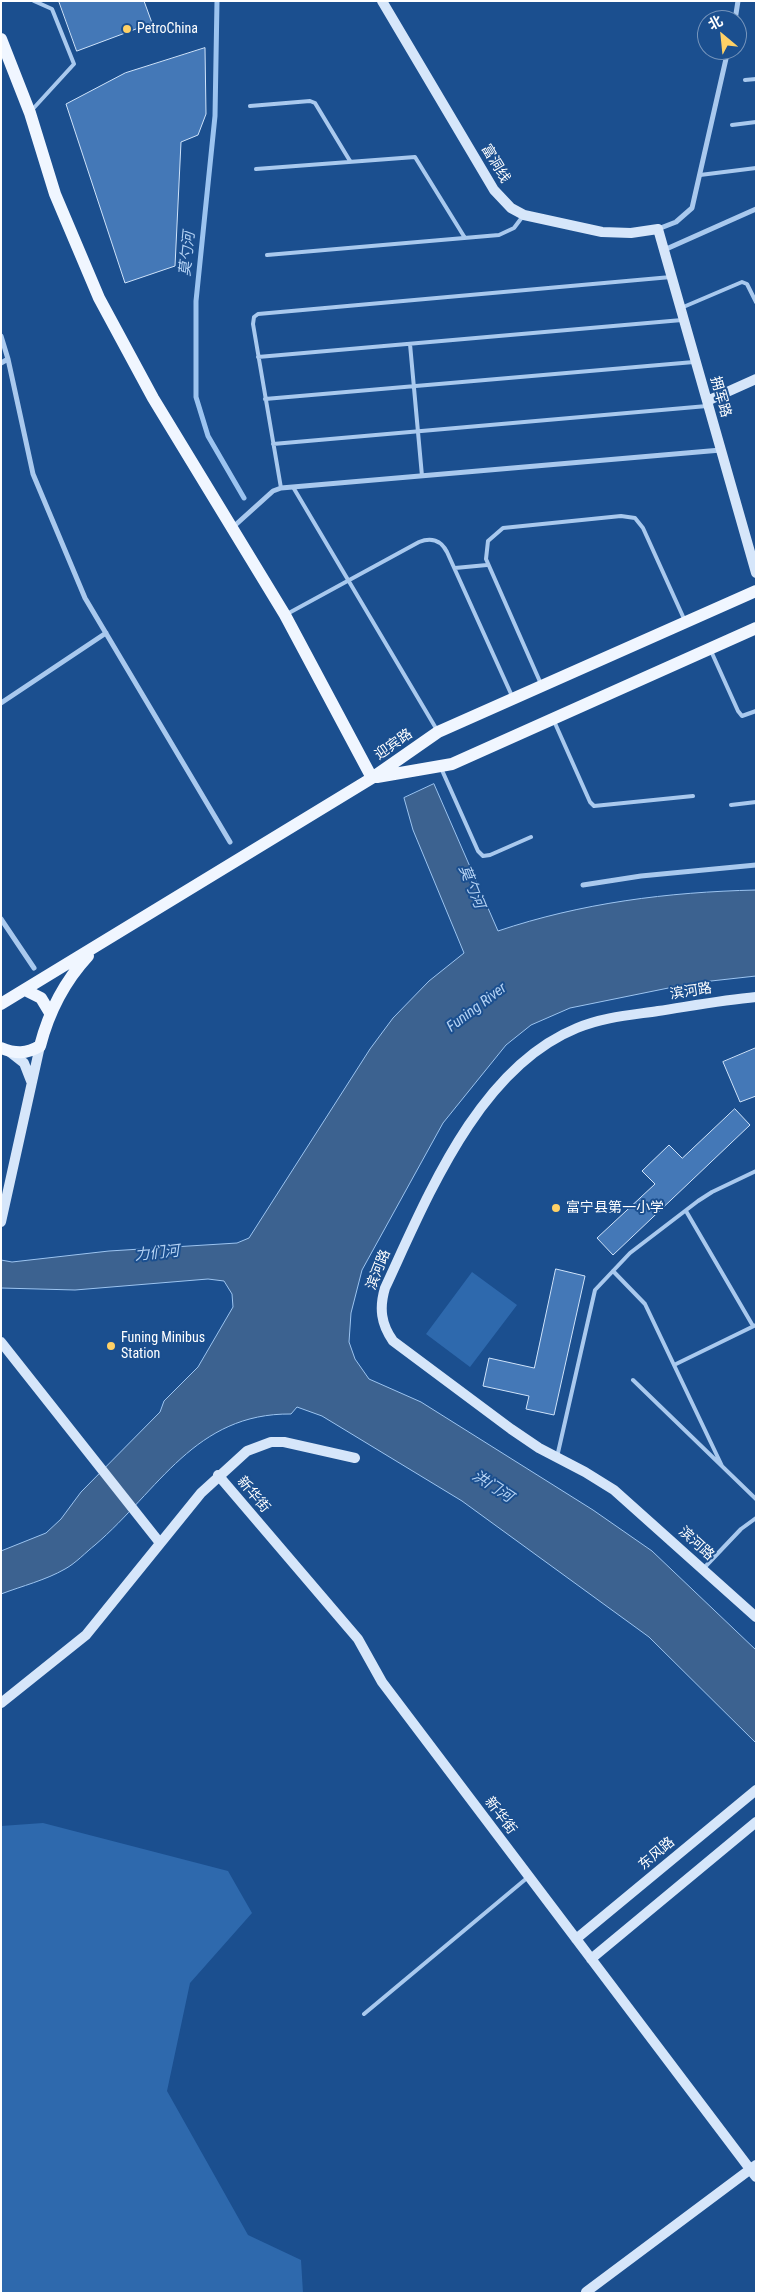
<!DOCTYPE html>
<meta charset="utf-8">
<style>
body{margin:0}
#map{position:relative;width:757px;height:2294px;overflow:hidden;background:#1b4f8f;font-family:"Roboto Condensed","Noto Sans SC",sans-serif}
canvas{display:block}
.frame{position:absolute;inset:0;border:2px solid #fff;pointer-events:none}
.north{position:absolute;left:697px;top:10px;width:50px;height:50px;box-sizing:border-box;background:#1b4f8f;border:1px solid #7695bc;border-radius:50%;rotate:332deg;font-size:14px;font-weight:700;line-height:20px;text-align:center;color:#fff}
.north::after{content:'';display:block;margin:auto;width:18px;height:22px;background:#ffd166;clip-path:polygon(50% 0,100% 100%,50% 72%,0 100%)}
</style>
<div id="map">
<canvas width="757" height="2294"></canvas>
<div class="frame"></div>
<div class="north">北</div>
</div>
<script>
const ctx = document.querySelector('canvas').getContext('2d');
ctx.lineJoin = 'round';
function fill(path, color) { ctx.fillStyle = color; ctx.fill(path, 'evenodd'); }
function stroke(path, color, width, dash) { ctx.strokeStyle = color; ctx.lineWidth = width; ctx.lineCap = dash ? 'butt' : 'round'; ctx.setLineDash(dash || []); ctx.stroke(path); }
function write(font, color, halo, rows, align = 'center') {
  ctx.font = font + ' "Roboto Condensed","Noto Sans SC",sans-serif'; ctx.lineWidth = 4; ctx.setLineDash([]); ctx.textBaseline = 'middle'; ctx.strokeStyle = halo; ctx.fillStyle = color; for (const [text, x, y, turn = 0] of rows) {
    ctx.save(); ctx.translate(x, y); ctx.rotate((+turn || 0) * Math.PI / 180); ctx.textAlign = isNaN(turn) ? turn : align; if (halo) ctx.strokeText(text, 0, 0); ctx.fillText(text, 0, 0); ctx.restore();
  }
}
const green = new Path2D(`
 M472,1272L517,1305L470,1367L426,1334Z
 M43,1823L228,1871L252,1913L190,1983L167,2091L248,2235L301,2260L303,2293H1V1826Z`);
const water = new Path2D(`
 M434,784L498,931C581,903 668,892 756,890V976L693,983L570,1008L531,1025L506,1045L443,1123L362,1270L351,1313L349,1342L355,1359L369,1379L421,1402L593,1510L652,1551L756,1650V1743L649,1637L462,1501L322,1416L297,1407L291,1414C195,1413 159,1490 95,1545C86,1552 76,1563 65,1569C46,1580 22,1586 1,1594V1551L46,1533L61,1519L81,1492L160,1412L164,1401L198,1367L233,1307L232,1294L224,1281L208,1279L75,1290L1,1288V1260L12,1262L109,1251L237,1243L249,1238L370,1049L393,1018L429,981L464,953L413,830L404,798Z`);
const stream = new Path2D(`
 M217,1L215,116L196,301V397L208,436L244,498`);
const building = new Path2D(`
 M59,1H144L152,23L77,51Z
 M205,48L206,114L198,135L181,142L175,266L125,283L66,104L125,73Z
 M756,1048V1096L740,1102L723,1062Z
 M735,1109L750,1125L613,1255L597,1238L655,1184L642,1171L669,1145L682,1158Z
 M556,1269L585,1276L554,1415L526,1409L529,1396L483,1386L489,1358L534,1368Z`);
const lane = new Path2D(`
 M745,80L756,79
 M250,106L310,101L315,103L350,161
 M31,111L74,64L52,9L34,1
 M732,125L756,122
 M256,169L415,157L465,238
 M700,175L756,168
 M267,255L499,235L514,228L523,216
 M681,308L742,282L747,284L756,302
 M410,344L422,476
 M258,357L682,320
 M265,399L694,362
 M273,444L707,406
 M293,487L437,730
 M281,488L253,324L254,317L258,314L671,277
 M455,568L487,565
 M287,614L419,542C431,537 441,540 447,552L512,696
 M711,651L738,711L742,716L756,711
 M541,684L486,559L488,541L503,528L621,516L635,518L643,528L685,621
 M554,721L590,802L594,806L693,796
 M441,768L478,851L483,856L490,855L531,837
 M731,805L756,802
 M686,1211L753,1326
 M613,1271L645,1304L722,1466
 M674,1365L756,1325
 M633,1380L756,1499
 M557,1457L595,1290L630,1253L698,1201L712,1192L756,1171
 M703,1569L741,1529L756,1518
 M364,2014L527,1878`);
const street = new Path2D(`
 M735,20L738,1
 M658,229L676,222L692,208L728,50
 M664,250L756,209
 M1,336L8,359
 M1,363L8,359L33,474L85,598L230,842
 M232,528L273,491L281,488L721,450
 M1,703L106,633
 M583,885L641,876L756,865
 M1,919L34,968`);
const secondary = new Path2D(`
 M382,1L494,190L511,208L524,215L602,232L631,233L658,229L756,573
 M707,401L756,379
 M756,997C723,1000 691,1006 658,1011C631,1015 603,1017 577,1028C478,1068 427,1198 385,1288C379,1308 381,1324 393,1341L511,1429L539,1448L585,1472L614,1490L756,1617
 M10,1052L24,1063L31,1081
 M1,1222L40,1046
 M1,1342L160,1543
 M218,1475L358,1639L382,1682L756,2177
 M1,1703L86,1635L201,1493L247,1451L271,1442H284L355,1458
 M576,1939L756,1790
 M591,1959L756,1822
 M586,2292L756,2165`);
const primary = new Path2D(`
 M1,39L30,113L55,194L99,298L153,398L285,615L372,778
 M377,777L452,764L756,628
 M25,990L41,998L50,1013
 M1,1004L372,778L438,732L756,591
 M1,1048C16,1054 26,1054 40,1046C49,1011 64,982 88,956`);
const markers = [
 [127,29,5,"#ffd166"],
 [556,1208,5,"#ffd166"],
 [111,1346,5,"#ffd166"]
];
const poiNames = [
 ["PetroChina",137,29],
 ["富宁县第一小学",566,1208],
 ["Funing Minibus",121,1338],
 ["Station",121,1354]
];
const streetNames = [
 ["富洞线",495,164,59],
 ["拥军路",720,397,74],
 ["迎宾路",394,745,-35],
 ["滨河路",691,992,-9],
 ["滨河路",379,1270,-68],
 ["新华街",253,1495,50],
 ["滨河路",696,1544,42],
 ["新华街",500,1816,53],
 ["东风路",657,1854,-40]
];
const waterNames = [
 ["莫勺河",188,254,-84],
 ["莫勺河",471,887,68],
 ["Funing River",477,1008,-37],
 ["力们河",157,1254,-6],
 ["洪门河",492,1487,33]
];
fill(green, '#2e69ad');
fill(water, '#3c6290');
stroke(water, '#9cc4f0', 1);
stroke(stream, '#9cc4f0', 5);
fill(building, '#4478b7');
stroke(building, '#cfe3fa', 1);
stroke(lane, '#a9c9ee', 4);
stroke(street, '#a9c9ee', 5);
stroke(secondary, '#d6e6fa', 10);
stroke(primary, '#f0f6ff', 12);
for (const [x, y, r, color] of markers) { const dot = new Path2D(); dot.arc(x, y, r, 0, 2 * Math.PI); ctx.fillStyle = color; ctx.fill(dot); stroke(dot, '#1b4f8f', 2); }
write('14px', '#fff', '#1b4f8f', poiNames, 'left');
write('14px', '#fff', '#1b4f8f', streetNames);
write('italic 15px', '#b5d3f5', '#1b4f8f', waterNames);
</script>
